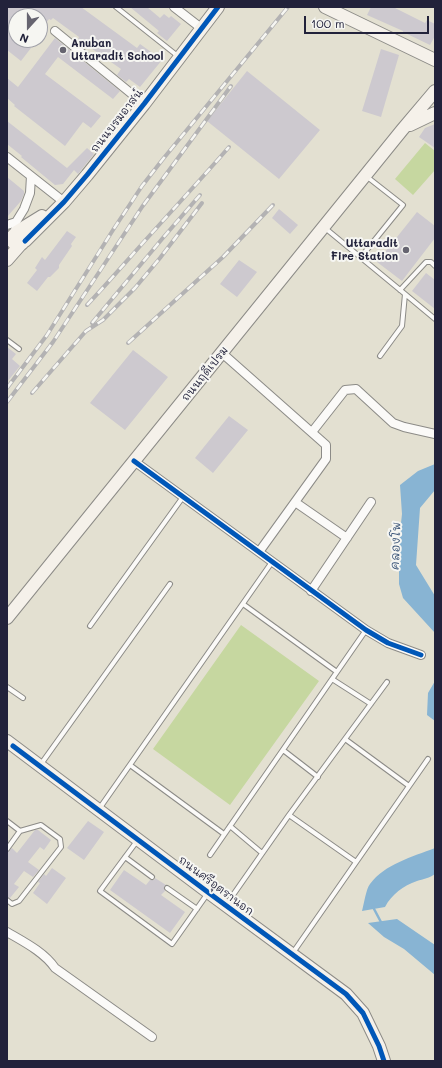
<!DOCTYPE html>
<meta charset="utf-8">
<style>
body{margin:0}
#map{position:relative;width:442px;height:1068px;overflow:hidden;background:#e3e0d1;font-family:Mali,sans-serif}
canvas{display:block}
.frame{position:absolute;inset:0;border:8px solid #22223b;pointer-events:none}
.north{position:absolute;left:8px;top:8px;width:40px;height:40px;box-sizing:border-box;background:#f6f6f2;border:1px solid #a1a1a9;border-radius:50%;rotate:201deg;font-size:11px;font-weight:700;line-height:16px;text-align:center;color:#22223b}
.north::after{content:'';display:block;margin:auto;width:14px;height:18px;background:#666470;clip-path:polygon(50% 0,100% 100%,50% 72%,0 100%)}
.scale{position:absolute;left:304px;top:16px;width:125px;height:18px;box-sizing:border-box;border:2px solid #22223b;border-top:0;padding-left:5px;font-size:12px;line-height:14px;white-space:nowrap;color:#22223b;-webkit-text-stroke:3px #f6f6f2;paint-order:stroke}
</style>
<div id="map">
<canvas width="442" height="1068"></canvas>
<div class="frame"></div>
<div class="north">N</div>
<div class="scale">100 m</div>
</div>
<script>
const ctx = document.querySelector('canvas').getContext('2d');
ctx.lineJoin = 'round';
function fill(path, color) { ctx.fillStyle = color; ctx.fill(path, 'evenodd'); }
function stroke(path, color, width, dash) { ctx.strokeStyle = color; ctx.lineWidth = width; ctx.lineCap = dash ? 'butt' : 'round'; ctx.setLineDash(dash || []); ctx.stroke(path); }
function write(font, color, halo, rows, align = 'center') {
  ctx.font = font + ' Mali,"Playpen Sans Thai",sans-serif'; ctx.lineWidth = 4; ctx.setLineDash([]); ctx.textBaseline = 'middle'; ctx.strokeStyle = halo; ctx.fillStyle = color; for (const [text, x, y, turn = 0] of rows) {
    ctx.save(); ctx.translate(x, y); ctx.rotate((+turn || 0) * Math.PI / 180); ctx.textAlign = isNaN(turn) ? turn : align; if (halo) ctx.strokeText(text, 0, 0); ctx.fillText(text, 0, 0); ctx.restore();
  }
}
const green = new Path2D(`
 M425,143L435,151V170L413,195L395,179Z
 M241,625L319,681L230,805L153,749Z`);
const water = new Path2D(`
 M435,464V490L420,508L416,565L435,596V633L403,598L399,584V541L402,514L400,485L418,471Z
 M435,681V721L427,715L428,693Z
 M435,848V874C430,878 423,879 417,881C403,886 392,894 385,907L362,911C364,904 366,889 370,884C385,864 412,857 435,848Z
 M397,919L435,945V975L404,949L384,937L368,923Z`);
const stream = new Path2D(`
 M373,907L382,924`);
const building = new Path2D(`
 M7,7H81L137,48L140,44L162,60L140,87L129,79L126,82L117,75L121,69L78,39L79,37L53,18L51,20L49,19L40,31V16H16V40H33L29,47L31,48L21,61L7,50Z
 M130,7H147L160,18L164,14L169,18L171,16L181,24L167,41L157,33L159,31Z
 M371,7H393L425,23L427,20L435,24V36L430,45L403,32V31L367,15Z
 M55,38L120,91L113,99L58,57L45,74L101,116L91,128L83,122L65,146L14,106L15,105L7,98V78L18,87Z
 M381,49L399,55L381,117L362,111Z
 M247,71L320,130L279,179L207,121Z
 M7,121L67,168L87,148L94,154L78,174L74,170L63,184L55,185L21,157L22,156L7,144Z
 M435,124V148L419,137L425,128Z
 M7,177L24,191V194L21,201L7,217Z
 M279,209L298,225L290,234L272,218Z
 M417,212L435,226V238L402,281L377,262Z
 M67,231L76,237L71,244L72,246L59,265V268L50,277H48L37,291L27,283L37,270L35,268L42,257L45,260Z
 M239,260L257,272L237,297L220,284Z
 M426,273L435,280V309L412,291Z
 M7,347L16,354L12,359L20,366L7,382Z
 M133,350L168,377L125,430L90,403Z
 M229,416L248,430L213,473L195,458Z
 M88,821L104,832L84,860L67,848Z
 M35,830H38L51,840L44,850L40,847L28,862L39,870L33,877L24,871L14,884L19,887L10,898L7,897V852L12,848L17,853Z
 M52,868L66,878L47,904L33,893L40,883L38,882L44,874L46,876Z
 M124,870L146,885L150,880H154L155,878L166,885L164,887L165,891L161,895L185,912L170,933L110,890Z`);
const lane = new Path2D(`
 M116,7L179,57
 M325,228L405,294L402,326L380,356
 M361,257L403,205L366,176
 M400,290L426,262H431L435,266
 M405,294L435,319
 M7,340L19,349
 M243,604L337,672
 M90,626L183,497
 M332,679L371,704
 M7,687L23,698
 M345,739L409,786
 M283,750L318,777
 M41,764L170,584
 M130,765L224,834
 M99,809L272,562
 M289,815L356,862
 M7,821L20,831L41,825L60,839L61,847L19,901L12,904L7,900
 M230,826L262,853
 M137,841L100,891L172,944L208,893
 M7,849L20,831
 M210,855L366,630
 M125,857L152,877
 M167,888L197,909
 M226,905L289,815L387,682
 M292,954L428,759`);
const street = new Path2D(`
 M174,7L201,28
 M55,31L144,104
 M7,157L31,176L30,193L24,209L16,222V232
 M31,176L64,202
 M7,225L16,222
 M222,353L326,445V459L259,552
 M312,432L345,390L356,389L393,423L404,427L435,434
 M134,461L366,630L388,643L421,655
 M295,502L347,538
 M311,591L371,502
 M7,932C24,942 44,952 55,968L152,1037`);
const secondary = new Path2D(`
 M325,7L435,60
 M410,125L435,113
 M16,232L42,216
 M12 239a6 6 0 1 1 12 0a6 6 0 1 1-12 0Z
 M25,241L64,202L87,175L144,104L218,7
 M7,260L21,244
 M7,618L402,130L435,91
 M7,741L209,893L346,994L363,1013L379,1046L384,1061`);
const rail = new Path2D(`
 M87,305C109,282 129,258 151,234C177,205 203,177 229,147
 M92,323L162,239L200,195
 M128,343L223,257L273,205
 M7,388L47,335L113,230L142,186L163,159L288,7
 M32,393L86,331L103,320L135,288L160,258L202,203
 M7,402L53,342L142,207L231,86`);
const cycleway = new Path2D(`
 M25,241L64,202L87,175L144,104L218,7
 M134,461L366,630L388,643L421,655
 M13,746L209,893L346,994L363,1013L379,1046L384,1061`);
const markers = [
 [63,50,4,"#666470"],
 [406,250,4,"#666470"]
];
const poiNames = [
 ["Anuban",71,44],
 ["Uttaradit School",71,57],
 ["Uttaradit",398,244,"right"],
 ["Fire Station",398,257,"right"]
];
const streetNames = [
 ["ถนนบรมอาสน์",117,121,-52],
 ["ถนนฤดีเปรม",205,374,-51],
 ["ถนนศรีอุตรานอก",216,886,37]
];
const waterNames = [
 ["คลองโพ",396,546,-88]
];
fill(green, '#c6d7a0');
fill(water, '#88b4d3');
stroke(stream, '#88b4d3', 2.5);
fill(building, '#cdc9cf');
stroke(lane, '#8c8b87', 6);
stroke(street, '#8c8b87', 10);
stroke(secondary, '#8c8b87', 14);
stroke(lane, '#fbfaf8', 4);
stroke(street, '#fbfaf8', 8);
stroke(secondary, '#f5f1ea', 12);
stroke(rail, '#b3b2b3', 4);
stroke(rail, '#f6f6f2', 2.5, [8]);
stroke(cycleway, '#0057b8', 5);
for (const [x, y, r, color] of markers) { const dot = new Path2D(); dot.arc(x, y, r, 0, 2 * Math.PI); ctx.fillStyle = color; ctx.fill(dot); stroke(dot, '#f6f6f2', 1.5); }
write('bold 11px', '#22223b', '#f6f6f2', poiNames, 'left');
write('11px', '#22223b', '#f6f6f2', streetNames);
write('italic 12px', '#3b5578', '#f6f6f2', waterNames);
</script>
